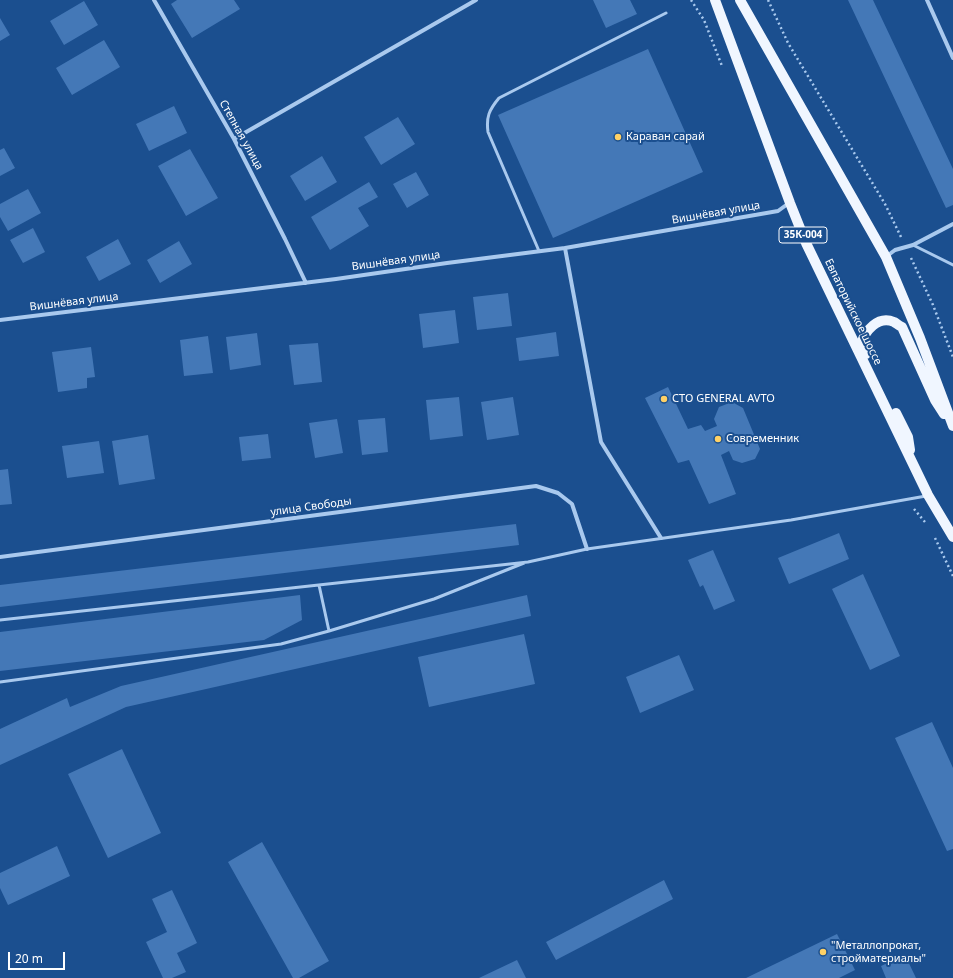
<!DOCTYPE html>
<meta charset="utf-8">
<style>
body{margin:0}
#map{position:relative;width:953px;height:978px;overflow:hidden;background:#1b4f8f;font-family:"Noto Sans",sans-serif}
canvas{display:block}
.scale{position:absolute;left:8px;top:952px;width:57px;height:18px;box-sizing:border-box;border:2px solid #fff;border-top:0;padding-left:5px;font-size:12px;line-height:14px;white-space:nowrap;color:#fff;-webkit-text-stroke:3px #1b4f8f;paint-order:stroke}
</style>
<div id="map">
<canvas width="953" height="978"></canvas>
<div class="scale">20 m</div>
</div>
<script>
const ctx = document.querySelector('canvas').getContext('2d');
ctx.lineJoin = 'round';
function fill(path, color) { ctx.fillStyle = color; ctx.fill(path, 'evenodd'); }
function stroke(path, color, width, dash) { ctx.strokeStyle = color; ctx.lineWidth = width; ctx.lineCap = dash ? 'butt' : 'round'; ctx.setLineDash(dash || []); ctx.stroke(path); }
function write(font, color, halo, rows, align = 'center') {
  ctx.font = font + ' "Noto Sans",sans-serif'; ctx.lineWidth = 4; ctx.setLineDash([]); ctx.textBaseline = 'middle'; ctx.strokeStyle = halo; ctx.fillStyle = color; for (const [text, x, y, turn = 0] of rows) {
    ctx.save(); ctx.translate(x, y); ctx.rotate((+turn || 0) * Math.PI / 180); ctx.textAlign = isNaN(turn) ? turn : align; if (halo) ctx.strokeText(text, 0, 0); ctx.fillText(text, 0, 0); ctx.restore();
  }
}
const building = new Path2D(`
 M177,0H234L240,9L192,38L171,4Z
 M593,0H630L637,14L606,28Z
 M848,0H873L953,169V205L946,208Z
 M84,1L98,25L64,45L50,21Z
 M0,18L10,35L0,41Z
 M104,40L120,67L72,95L56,68Z
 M648,49L703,172L553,238L498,115Z
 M174,106L187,133L149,151L136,124Z
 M398,117L415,144L381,165L364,137Z
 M4,148L15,168L0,176V150Z
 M190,149L218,198L186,216L158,166Z
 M322,156L337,182L305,201L290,176Z
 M416,172L429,195L407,208L393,184Z
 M369,182L378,197L358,208L369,226L330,250L311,217Z
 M28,189L41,213L8,231L0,217V204Z
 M33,228L45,252L23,263L10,240Z
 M118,239L131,264L99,281L86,257Z
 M179,241L192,264L160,283L147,260Z
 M508,293L512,326L477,330L473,297Z
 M455,310L459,343L423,348L419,314Z
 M556,332L559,356L519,361L516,338Z
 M257,333L261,365L230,370L226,337Z
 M208,336L213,373L184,376L180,340Z
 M318,343L322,382L294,385L289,345Z
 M91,347L95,377L87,378V388L58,392L52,352Z
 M668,387L688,429L701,425L705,431L717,426L714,419L719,407L732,402L743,408L760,449L755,459L742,463L733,460L729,451L721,455L736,494L709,504L689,460L678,463L645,398Z
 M459,397L463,436L430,440L426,400Z
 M513,397L519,435L487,440L481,402Z
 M385,418L388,452L362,455L358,420Z
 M337,419L343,453L315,458L309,423Z
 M268,434L271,458L242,461L239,437Z
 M148,435L155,479L119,485L112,441Z
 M99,441L104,473L67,478L62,446Z
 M8,469L12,504L0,505V470Z
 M516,524L519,545L0,607V585Z
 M839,533L849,559L789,584L778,558Z
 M713,550L735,601L714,610L703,585L700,587L688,560Z
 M863,574L900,656L870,670L832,589Z
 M300,595L302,620L264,640L0,671V632Z
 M527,595L531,616L126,707L0,765V729L67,698L70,707L121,686Z
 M524,634L535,684L429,707L418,657Z
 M679,655L694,690L640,713L626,677Z
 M932,722L953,768V849L947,851L895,738Z
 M122,749L161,833L108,858L68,774Z
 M262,842L329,961L299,978H293L228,862Z
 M57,846L70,876L8,905L0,888V873Z
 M664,880L673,899L556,960L546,942Z
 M172,890L197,943L177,953L186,972L172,978H163L146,942L167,932L152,899Z
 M837,934L855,970L839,978H746Z
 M905,955L916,978H886L881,966Z
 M517,960L526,978H479Z`);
const path = new Path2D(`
 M691,0L704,20L722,66
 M768,0L788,43L885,204L901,237
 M911,258L933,305L953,357
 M914,509L925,522
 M935,538L953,576`);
const lane = new Path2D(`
 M913,245L953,265
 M539,251L488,132C486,117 489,110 499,98L666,13
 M319,585L329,631
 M0,620L528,562L587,549L791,520L926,496
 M0,682L281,644L329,631L434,599L524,563`);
const street = new Path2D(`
 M154,0L234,139L285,239L306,283
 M927,0L953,58
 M234,139L476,0
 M565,248L601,442L661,538
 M887,256L895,250L913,245L953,224
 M0,320L336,279L447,263L565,248L778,211L789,203
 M0,557L536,486L558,493L572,504L587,549`);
const primary = new Path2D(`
 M715,0L790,203L806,243L928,495L953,537
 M740,0L886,257L920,338L953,426
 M866,354L861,344C865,331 878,315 894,322C896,323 899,326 902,327L935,400L944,414
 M896,413L908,437L910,450`);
const markers = [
 [618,137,4,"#ffd166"],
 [664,399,4,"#ffd166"],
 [718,439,4,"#ffd166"],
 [823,952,4,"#ffd166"]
];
const shields = [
 [803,235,48]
];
const shieldNames = [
 ["35К-004",803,235]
];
const streetNames = [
 ["Степная улица",241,135,61],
 ["Вишнёвая улица",716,213,-10],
 ["Вишнёвая улица",396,261,-8],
 ["Вишнёвая улица",74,302,-7],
 ["Евпаторийское шоссе",853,312,64],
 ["улица Свободы",311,507,-8]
];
const poiNames = [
 ["Караван сарай",626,137],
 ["СТО GENERAL AVTO",672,399],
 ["Современник",726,439],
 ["\"Металлопрокат,",831,946],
 ["стройматериалы\"",831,959]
];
fill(building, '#4478b7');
stroke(path, '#a9c9ee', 2.5, [2, 3]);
stroke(lane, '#a9c9ee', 3);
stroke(street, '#a9c9ee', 4);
stroke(primary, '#f0f6ff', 10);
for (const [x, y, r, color] of markers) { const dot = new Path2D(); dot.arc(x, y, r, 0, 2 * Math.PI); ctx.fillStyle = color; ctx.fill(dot); stroke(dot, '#1b4f8f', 1.5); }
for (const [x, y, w] of shields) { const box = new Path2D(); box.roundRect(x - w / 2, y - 8, w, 16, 3); ctx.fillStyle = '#1b4f8f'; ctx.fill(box); stroke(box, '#fff', 1); }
write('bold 10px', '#fff', null, shieldNames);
write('11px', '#fff', '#1b4f8f', streetNames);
write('11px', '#fff', '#1b4f8f', poiNames, 'left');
</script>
